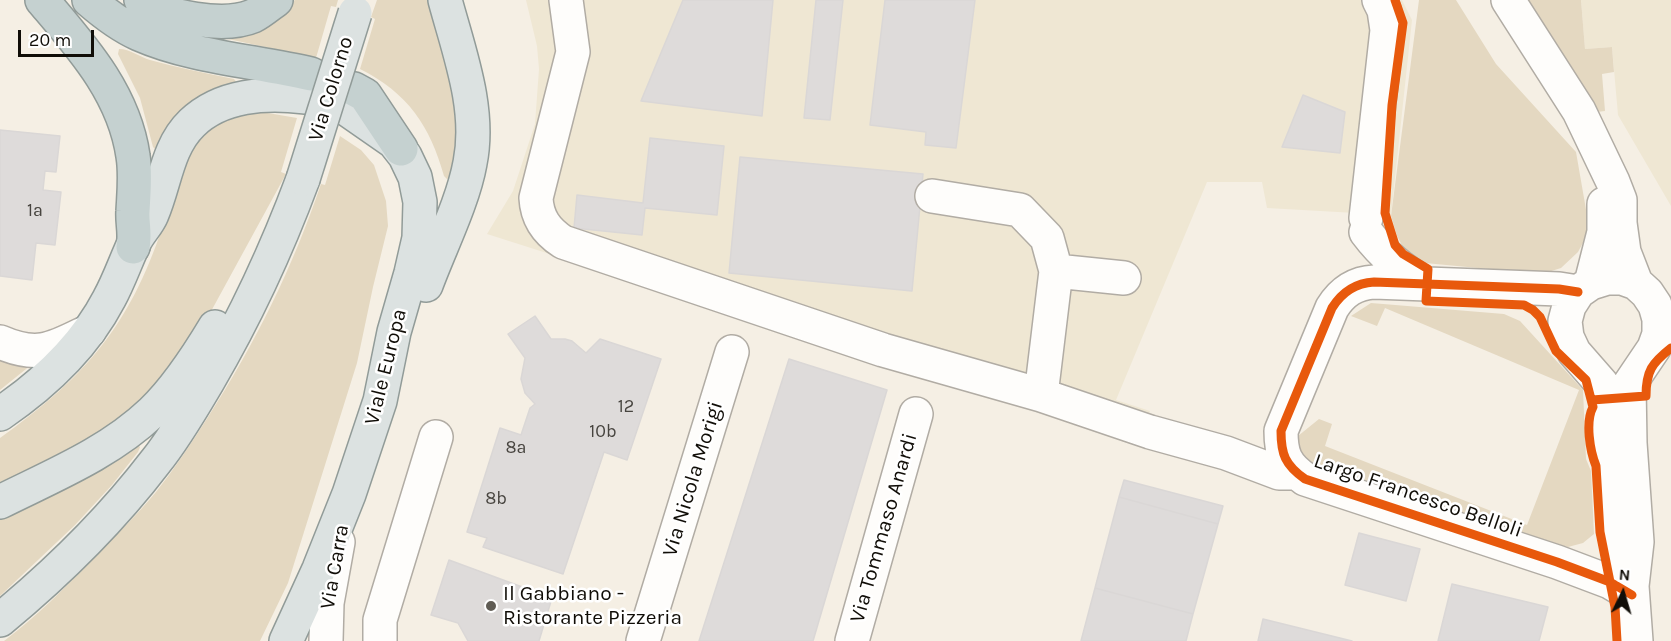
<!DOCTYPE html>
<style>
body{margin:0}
#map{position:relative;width:1671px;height:641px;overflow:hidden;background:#f5efe4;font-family:Karla,sans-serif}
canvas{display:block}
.north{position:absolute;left:1593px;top:563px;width:60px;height:60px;-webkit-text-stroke:4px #fff;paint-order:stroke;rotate:5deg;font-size:16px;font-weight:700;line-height:24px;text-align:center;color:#100d07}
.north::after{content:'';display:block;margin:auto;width:21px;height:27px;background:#100d07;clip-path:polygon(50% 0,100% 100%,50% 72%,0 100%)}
.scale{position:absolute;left:18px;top:30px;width:76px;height:27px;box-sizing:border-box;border:3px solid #100d07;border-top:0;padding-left:8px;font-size:18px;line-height:21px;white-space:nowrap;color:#100d07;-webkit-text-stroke:4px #fff;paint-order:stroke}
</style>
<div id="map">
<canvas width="1671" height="641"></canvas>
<div class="north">N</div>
<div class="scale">20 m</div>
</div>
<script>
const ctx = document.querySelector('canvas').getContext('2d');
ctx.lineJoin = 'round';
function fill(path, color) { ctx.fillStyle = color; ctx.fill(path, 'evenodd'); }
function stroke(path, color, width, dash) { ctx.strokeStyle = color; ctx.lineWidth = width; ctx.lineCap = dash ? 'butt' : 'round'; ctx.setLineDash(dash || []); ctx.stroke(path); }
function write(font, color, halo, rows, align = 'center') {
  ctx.font = font + ' Karla,sans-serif'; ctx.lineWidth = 5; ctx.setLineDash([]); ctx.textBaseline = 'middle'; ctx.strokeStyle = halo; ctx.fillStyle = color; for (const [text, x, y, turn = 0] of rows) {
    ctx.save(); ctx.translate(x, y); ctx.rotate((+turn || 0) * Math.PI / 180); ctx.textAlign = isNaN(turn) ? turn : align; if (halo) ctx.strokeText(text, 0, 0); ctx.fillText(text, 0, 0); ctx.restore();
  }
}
const built = new Path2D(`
 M526,0H1402L1412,20L1391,215L1267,208L1262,182H1207L1116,400L1150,411L1140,442L487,234L513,191L535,124L539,69L537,46Z
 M1581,0H1671V206L1618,115L1612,47L1585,49Z`);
const green = new Path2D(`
 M295,0H338L336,7L331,6L316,58L205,34L285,8Z
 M377,0H433L456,107L457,146L453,176L447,179L444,176C430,126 408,93 360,69L375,19L371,17Z
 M1419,0H1456L1496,64L1576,152L1588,221L1585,239L1578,252L1561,268L1542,274L1425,263L1405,251L1397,236L1391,216Z
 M1519,0H1581L1585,49L1612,47L1614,72L1602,74L1605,111L1597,112Z
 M119,49C130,49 140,57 150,60C178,68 206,73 234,79L237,83L182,110L172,120L156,150L153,147L140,98L118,54Z
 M256,111L297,118L281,172L286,174L197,337L125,419L0,488V438C80,381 126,331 159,237C166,215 173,193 180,172C183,162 185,149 191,142C206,121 232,117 256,111Z
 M340,136L361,150L374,165L386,201L388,226L373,287L357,363L288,583L260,641H4C37,616 65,588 94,558C115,536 137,515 156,492C175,468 192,442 208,417C255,344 293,267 321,184L325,185Z
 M1371,303L1504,314L1520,321L1583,390L1586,459L1591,471L1594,534L1583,543L1568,547L1324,484L1300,459L1298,436L1319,419L1332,424L1325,446L1527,525L1579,390L1385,308L1377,326L1351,316Z
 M0,355L31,365L0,390Z
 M138,445L140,447L138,452L112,485L75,525L0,596V513Z`);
const building = new Path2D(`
 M683,0H773L762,116L641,101Z
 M816,0H843L830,120L804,118Z
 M885,0H975L956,148L925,145L926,132L870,125Z
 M1303,95L1345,112L1340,153L1282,147Z
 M0,130L60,136L56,172L45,171L43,190L61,192L55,245L36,243L32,280L0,276Z
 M650,138L724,146L717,215L645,208L642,235L574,228L577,195L643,203Z
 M740,157L923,174L912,291L729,273Z
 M535,316L551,339H565L572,341L586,353L600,339L661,359L627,460L604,452L563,574L483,547L487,538L467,532L500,428L521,435L530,408L535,404L525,393L521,379L525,358L508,334Z
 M789,359L887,390L813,641H699Z
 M1124,480L1223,506L1218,524L1119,497Z
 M1119,497L1218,524L1193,614L1095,588Z
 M1359,533L1420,549L1406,601L1345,585Z
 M449,560L552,598L539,641H468L458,623L431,615Z
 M1452,584L1548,607L1539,641H1438Z
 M1095,588L1193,614L1186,641H1081Z
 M1263,619L1352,641H1258Z`);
const minor = new Path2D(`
 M566,0L573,52L536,198C537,218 546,231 563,242L883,350L1041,395L1056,271L1047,238L1020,210L932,196
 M1508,0L1579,111L1613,182L1620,200V223L1624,252L1636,283
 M1366,218L1387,30L1384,10L1379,0
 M1366,232C1384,256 1401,269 1427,285
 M1056,271L1124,278
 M1591,283L1604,232V204
 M1578,292L1559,289L1374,282C1355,283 1342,292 1332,308L1281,431C1281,454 1285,465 1305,479L1557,562L1610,582L1632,595
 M0,342C39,359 54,348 89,331
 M1041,395L1150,432L1226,453L1279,473H1296
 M1632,586L1620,545L1609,447L1608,408L1602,384L1574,352L1567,337L1565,321L1569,306L1578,292L1591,283L1607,278H1622L1636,283L1647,293L1655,305L1659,319V334L1654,348L1629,385L1630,443L1637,542L1632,586L1636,641
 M326,641L327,603L338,542
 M380,641V620L436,437
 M643,641L732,352
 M852,641L916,414`);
const major = new Path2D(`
 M426,285C440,247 463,202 470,163C481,109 459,52 445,0
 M0,414C44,384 84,347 109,299C119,281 126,260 135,241C140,231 148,224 152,214C165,184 167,147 192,123C221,95 266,92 304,97
 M0,502C52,476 109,453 152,412C177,388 197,357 215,327
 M0,620C57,573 111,520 156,461C176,436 192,408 208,381C246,316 277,249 303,179
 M286,641L319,569L349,494L380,401L394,332L411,273L419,238L420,202L415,177L405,156L394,142L348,110`);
const highway = new Path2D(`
 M42,0C81,46 124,93 133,156C136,174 134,192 133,211C132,223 136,234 133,247
 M89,0C104,13 121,26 139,34C191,57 255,61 311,74
 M141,0C165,18 225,28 253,16C261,12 269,5 276,0
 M354,89L365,95L401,149`);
const majorBridge = new Path2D(`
 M303,179L355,13`);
const cycleway = new Path2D(`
 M1395,0L1403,23L1392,105L1385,213L1395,245L1403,254L1428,269L1426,301L1524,305L1533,310L1540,317L1556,351L1586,380L1593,407C1585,422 1590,451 1596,466L1600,532L1615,607L1617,641
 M1578,292L1559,289L1374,282C1355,283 1342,292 1332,308L1281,431C1281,454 1285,465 1305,479L1557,562L1610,582L1632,595
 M1592,400L1646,396C1646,371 1652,363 1671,348`);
const markers = [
 [491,606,6,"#605c54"]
];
const numberNames = [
 ["1a",35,211],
 ["12",626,407],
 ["10b",603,432],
 ["8a",516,448],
 ["8b",496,499]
];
const streetNames = [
 ["Via Colorno",331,89,-73],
 ["Viale Europa",386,367,-76],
 ["Via Nicola Morigi",693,479,-73],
 ["Largo Francesco Belloli",1418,496,19],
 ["Via Tommaso Anardi",884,528,-74],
 ["Via Carra",335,567,-80]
];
const poiNames = [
 ["Il Gabbiano -",503,594],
 ["Ristorante Pizzeria",503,618]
];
fill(built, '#efe7d3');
fill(green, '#e4d8c1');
fill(building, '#dedbda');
stroke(building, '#dad7d6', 1.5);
stroke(minor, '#b1aca4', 36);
stroke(major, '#919b98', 36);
stroke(highway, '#919b98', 36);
stroke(minor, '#fefdfb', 33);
stroke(major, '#dce2e1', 33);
stroke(highway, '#c5d1d0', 33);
stroke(majorBridge, '#919b98', 36, []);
stroke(majorBridge, '#dce2e1', 33);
stroke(cycleway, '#e8590c', 9);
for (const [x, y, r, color] of markers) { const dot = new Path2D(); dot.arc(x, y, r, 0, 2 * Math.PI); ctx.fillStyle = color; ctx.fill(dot); stroke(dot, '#fff', 2); }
write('18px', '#47443f', null, numberNames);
write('21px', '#100d07', '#fff', streetNames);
write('21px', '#100d07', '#fff', poiNames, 'left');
</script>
